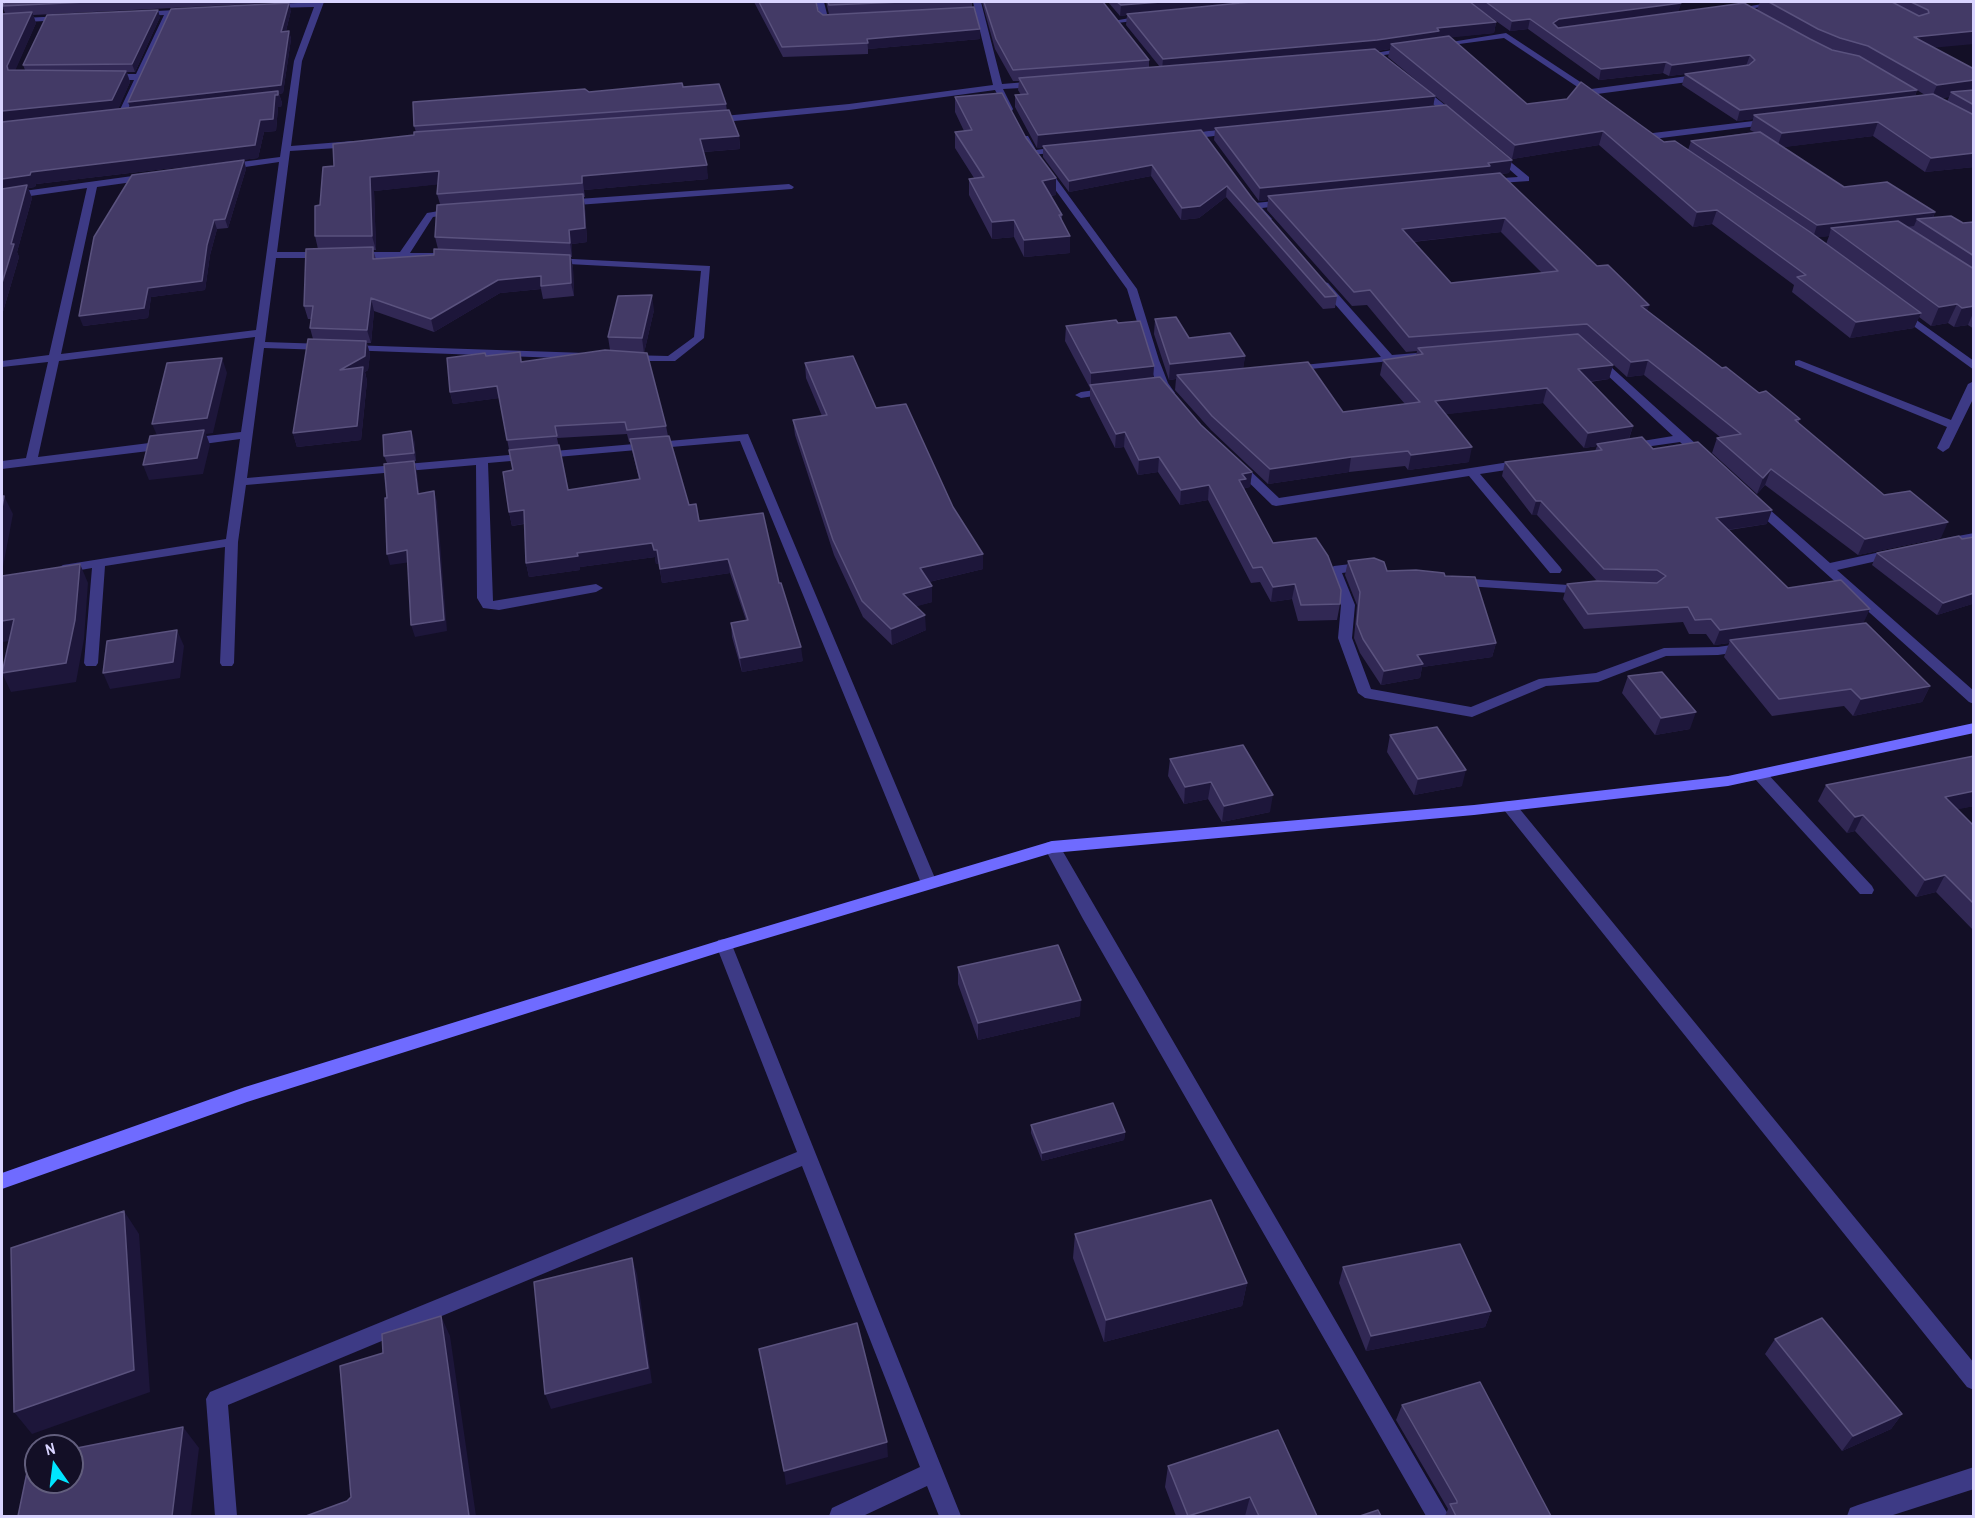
<!DOCTYPE html>
<style>
body{margin:0}
#map{position:relative;width:1975px;height:1518px;overflow:hidden;background:#130f26;font-family:"Archivo Narrow",sans-serif}
canvas{display:block}
.frame{position:absolute;inset:0;border:3px solid #d9d4ff;pointer-events:none}
.north{position:absolute;left:24px;top:1434px;width:60px;height:60px;box-sizing:border-box;background:#130f26;border:2px solid #625e7d;border-radius:50%;rotate:346deg;font-size:16px;font-weight:700;line-height:24px;text-align:center;color:#d9d4ff}
.north::after{content:'';display:block;margin:auto;width:21px;height:27px;background:#00e5ff;clip-path:polygon(50% 0,100% 100%,50% 72%,0 100%)}
</style>
<div id="map">
<canvas width="1975" height="1518"></canvas>
<div class="frame"></div>
<div class="north">N</div>
</div>
<script>
const ctx = document.querySelector('canvas').getContext('2d');
ctx.lineJoin = 'round';
function fill(path, color) { ctx.fillStyle = color; ctx.fill(path, 'evenodd'); }
function stroke(path, color, width, dash) { ctx.strokeStyle = color; ctx.lineWidth = width; ctx.lineCap = dash ? 'butt' : 'round'; ctx.setLineDash(dash || []); ctx.stroke(path); }
const minor = new Path2D(`
 M324,2L302,61L291,146L353,141L358,144L353,147L290,151L277,252H325L330,255L325,258H276L265,342L325,344L331,347L325,350L264,348L247,478L748,434L937,883L935,887H923L921,883L740,441L488,463L493,601L596,584L603,588L596,592L499,610L483,608L477,598L476,465L246,485L238,542L234,663L232,666H222L220,663L225,547L105,566L98,663L96,666H86L84,663L92,568L63,573L56,569L63,565L226,539L240,439L189,446L183,442L189,438L241,432L255,337L59,361L38,457L165,441L171,445L165,449L2,469V461L26,458L48,362L2,367V361L49,355L87,188L2,200V194L147,174L152,177L147,180L97,187L61,354L256,330L279,162L225,170L220,167L225,164L280,157L294,61L314,7L271,8L267,6L271,4Z
 M816,2H824L828,18H840V22L822,23Z
 M973,2H981L1002,84L1039,81L1043,84L1039,87L1003,89L1013,109L1012,111H1006L995,90L849,110L713,123L709,120L713,117L849,104L993,85Z
 M1774,2H1791L1731,12L1727,10Z
 M193,9L194,11L172,14L125,116L118,118L117,116L134,80H108L104,77L108,74H136L164,15L139,16L135,14L139,12Z
 M1147,15H1150V19L1117,23L1113,21Z
 M64,16H67V20L2,23V19Z
 M1506,33L1591,89L1703,74L1707,77L1703,80L1597,94V97L1594,98L1504,38L1437,47L1433,45Z
 M1410,47L1414,49L1413,51L1362,58L1358,56Z
 M1415,86H1421L1450,109V113H1444L1415,90Z
 M1770,119L1774,122L1773,124L1653,139L1648,136L1653,133Z
 M1234,128L1237,129V133L1183,140L1178,137L1183,134Z
 M1022,136H1028L1036,150L1064,146L1069,149L1064,152L1030,155L1020,138Z
 M1496,150L1529,177V181L1485,184V180L1488,179L1518,177L1493,155L1491,153Z
 M1041,166H1047L1137,289L1159,360L1168,383L1175,393L1173,395H1165L1156,384L1127,289L1041,170Z
 M789,184L794,187L792,189L564,206L559,203L564,200Z
 M1285,200L1288,201V205L1262,208L1272,219L1267,222L1250,206L1255,203Z
 M457,208L462,211L460,213L433,217L410,253H442L446,254V258H355L350,255L355,252H400L427,213Z
 M553,258L710,266L704,338L675,361H628L622,358L628,355L668,356L694,337L701,271L549,263V259Z
 M1324,282L1328,283L1392,355L1417,353L1421,354V358L1290,371L1288,369L1294,366L1381,357L1320,287V283Z
 M1901,309L1974,361V370L1897,314V310Z
 M349,345L586,353L592,356L586,359L345,350L343,348Z
 M1596,356L1600,357L1706,453V459H1698L1680,442L1624,450V444L1673,436L1592,361L1590,359Z
 M1799,360L1951,420L1968,384L1974,381V397L1949,448L1943,452L1937,448L1947,427L1795,365V361Z
 M1109,388L1115,391L1113,393L1081,398L1075,395L1081,392Z
 M1522,460L1528,464L1526,467L1480,474L1560,567L1562,570L1560,573H1550L1469,476L1276,506L1272,505L1231,465L1233,462H1241L1279,498Z
 M1756,500L1760,501L1830,563L1894,549L1899,550L1901,553L1899,556L1837,570L1974,691V704L1969,702L1752,507L1750,504L1752,501Z
 M1974,533V541L1947,546L1941,542L1942,539Z
 M1367,562L1374,566L1372,569L1342,573L1355,605L1352,638L1371,689L1471,707L1539,679L1596,673L1664,648L1718,647L1745,643L1752,647L1745,651L1718,655L1666,656L1598,682L1546,686L1472,717L1365,698L1358,693L1338,638L1341,605L1327,570L1334,566Z
 M1456,578L1585,586L1592,590L1585,594L1451,585L1449,582L1451,579Z
 M1760,770L1765,771L1872,886L1874,890L1872,894H1860L1755,779L1752,775L1755,771Z
 M1509,801L1514,802L1974,1363V1390L1967,1387L1504,810L1501,806L1504,802Z
 M1052,841L1058,843L1449,1516H1426L1083,919L1044,847L1046,843Z
 M724,939L730,940L732,945L961,1516H939L927,1486L863,1516H829L832,1508L920,1467L802,1166L228,1405L237,1516H215L206,1399L210,1392L797,1152L716,945L718,940Z
 M1974,1467V1489L1890,1516H1847L1850,1508L1858,1505Z`);
const secondary = new Path2D(`
 M1974,723V733L1728,786L1474,815L1052,853L724,951L247,1102L2,1189V1173L245,1087L724,939L1052,841L1474,805L1728,776Z`);
const wall = new Path2D(`
 M5,2H291L33,15L36,23L15,70H25L23,65L160,17L135,72H127L130,82L118,109L130,108L291,10L286,31H289L291,39L283,93L279,94L282,103L281,107H278L276,131L264,132L258,158L36,184L35,187L28,188L32,198L17,252L19,257L2,315V14L5,13L2,6Z
 M754,2H816L818,11L823,15L829,14L826,2H972V7L980,39L868,49V54L783,57Z
 M982,2H1103L1149,60V68L1160,67L1126,25L1127,15L1120,16L1108,2H1679L1681,3L1678,12L1757,10L1760,2H1974L1934,48L1974,69V167L1925,172L1873,136L1783,147L1844,187L1935,212L1933,218L1963,223L1974,222V329L1968,325L1954,327L1948,323L1931,326L1919,317L1914,328L1850,338L1792,292L1794,285L1712,224L1693,227L1599,145L1512,159L1476,129L1512,160L1509,173L1500,174L1597,266L1648,311L1722,368L1800,419L1798,423L1884,495L1941,538L1858,555L1765,485L1757,494L1712,453L1717,438L1720,437L1644,375L1627,377L1584,338L1613,365L1609,379L1590,382L1633,426L1629,439L1653,449L1767,524L1729,530L1788,588L1863,624L1930,686L1922,702L1853,716L1844,706L1772,716L1724,657L1729,643L1714,645L1706,634H1689L1683,622L1584,629L1563,599L1567,584L1597,581L1537,515H1532L1502,476L1505,462L1595,451L1597,446L1584,448L1543,403L1446,414L1469,462L1408,470L1405,466L1349,472L1268,484L1211,430L1175,390L1176,379L1169,380L1154,334L1155,319L1189,338L1245,356L1243,368L1343,412L1405,404L1380,375L1383,360L1416,355L1417,351L1406,352L1367,305L1352,306L1267,210L1268,200L1259,201L1214,140L1215,130L1201,131L1252,198L1337,296L1335,308L1323,309L1226,197L1199,218L1181,220L1151,176L1069,192L1043,157V147L1037,148L1015,107V95H1021L1018,90L1019,81H1013L995,49ZM1478,8L1510,31L1528,29L1599,80L1663,73L1669,76L1685,74L1682,85L1737,121L1753,119L1750,130L1754,132L1691,141L1688,150L1527,104L1450,37L1494,33L1496,22ZM1390,49L1388,57L1423,86L1377,51ZM1917,90L1925,95L1915,96ZM1435,96L1446,105L1433,106ZM1949,97L1947,102L1940,98ZM1501,232L1542,273L1451,283L1413,242ZM1829,236L1826,244L1817,237Z
 M683,87L726,104L727,111L739,136L740,149L704,152L708,179L584,190L585,197H583L585,208L587,242L572,244V257H571L573,268L574,296L543,299L541,289L500,293L434,332L374,311L371,343H367L370,354L368,370L365,372L367,381L361,440L297,447L293,433L313,339L310,328L311,319H308L304,306L318,249L315,236L320,205L334,166L414,135L416,132L414,126L589,92ZM438,184L437,194L440,204L435,237L438,249L434,255L376,259L373,250H376L374,191Z
 M955,97L1056,195L1050,196L1062,215V220L1070,253L1024,257L1014,237L992,239L969,195V179L974,178L955,148V132L964,131L955,112Z
 M244,160L246,169L228,228L217,229L210,255L205,290L151,297L148,318L83,326Z
 M654,310L644,353L666,426L668,436L689,505L699,521L779,583L803,661L742,672L732,637L731,623L746,620L730,573L662,583L659,564H656L655,557L580,567V570L529,577L526,563L524,524L512,526L509,512L513,470L499,398L453,404L450,392L486,356L520,352L522,362L610,350L608,337ZM627,434L629,442H630L639,479L568,490L557,438Z
 M1066,326L1153,378L1201,425L1252,472L1250,487L1245,488L1244,491L1273,543L1340,604L1337,620L1298,621L1292,599L1271,602L1260,582L1251,583L1208,500L1180,505L1158,472L1138,475L1124,447L1115,448L1090,399V388L1065,341Z
 M805,363L876,408L953,507L983,569L929,582L932,586V602L916,606L926,630L892,645L863,617L834,555L795,435L793,420L822,416L806,378Z
 M414,439L416,461L387,463L384,456Z
 M1974,537V606L1972,604L1937,615L1872,565L1877,553Z
 M1348,561L1387,571L1445,576L1496,643L1492,657L1422,667L1420,678L1381,685L1360,653L1354,638L1357,605L1345,575Z
 M1628,676L1690,729L1655,735L1622,693Z
 M1390,735L1462,786L1414,795L1387,752Z
 M1974,756V806L1957,809L1974,826V931L1936,892L1916,897L1855,831L1847,833L1818,801L1826,785Z
 M1170,759L1270,812L1222,822L1208,799L1184,804L1168,776Z
 M958,967L1080,1016L978,1040L958,984Z
 M1031,1125L1125,1132L1124,1140L1042,1161L1031,1133Z
 M1075,1234L1247,1283L1242,1306L1104,1342L1073,1258Z
 M1343,1267L1491,1311L1485,1327L1366,1351L1339,1283Z
 M1775,1339L1902,1414L1891,1429L1842,1451L1765,1354Z
 M1402,1405L1551,1516H1445L1448,1509L1396,1420Z
 M1168,1466L1317,1516H1176L1165,1487Z`);
const shadedWall = new Path2D(`
 M1161,2H1266L1120,16L1121,5Z
 M289,3L291,10L284,39L281,32Z
 M1681,3L1678,13L1557,30L1553,23L1559,19Z
 M158,10L160,17L135,72L132,64Z
 M32,12L36,23L12,78L7,66Z
 M1530,19L1528,29L1510,31L1512,21Z
 M1496,22L1494,33L1391,44L1390,49L1376,51L1162,70L1163,59Z
 M980,29V39L868,49L867,39Z
 M289,31L291,39L283,93L279,94L282,103L281,107H278L276,131L264,132L258,158L36,184L35,187L28,188L32,198L17,252L19,257L2,315V283L11,244L2,192V179L31,172L131,110L128,102Z
 M1974,31V44L1909,50L1914,37Z
 M1750,55L1746,66L1669,76L1672,65Z
 M1666,62L1663,73L1599,80L1601,69Z
 M126,71L130,82L117,112L2,125V111Z
 M1974,80V94L1951,92L1949,97L1931,99L1937,85Z
 M1917,90L1913,101L1754,115L1753,119L1737,121L1740,110Z
 M1435,96L1433,107L1215,128V130L1037,148L1038,135Z
 M1878,122L1873,136L1777,148L1782,133Z
 M1603,131L1599,145L1512,159L1515,145Z
 M739,136L740,149L702,152L700,139Z
 M1974,153V167L1925,172L1931,158Z
 M244,160L246,169L228,228L225,219Z
 M1512,160L1509,173L1268,196V200L1259,201L1260,188Z
 M707,165L708,179L584,190L585,197L582,176Z
 M1152,165L1151,176L1069,192V181Z
 M439,171L442,184L374,191L376,250L372,236L370,177Z
 M1056,178V195L1041,197L1042,181Z
 M1227,186L1226,197L1199,218L1181,220L1182,208Z
 M583,194L585,208L587,242L572,244V257L570,243L569,230Z
 M1717,210L1712,224L1693,227L1697,212Z
 M1935,212L1930,225L1917,219L1914,226L1840,235L1831,228L1829,236L1813,238L1817,225Z
 M1505,218L1501,232L1400,243L1402,229Z
 M214,220L217,229L210,255L205,290L151,297L148,318L83,326L79,316L148,288L207,245Z
 M1014,220V237L992,239V222Z
 M1070,236V253L1024,257V240Z
 M570,255L573,268L574,296L571,283Z
 M541,276V289L500,293L434,332L431,319L498,280Z
 M652,295L654,310L644,353L642,338Z
 M371,298L374,311L371,343L367,330Z
 M1957,304L1948,323L1931,326L1939,307Z
 M1649,305L1645,319L1641,306Z
 M1974,306V311L1968,325L1954,327L1962,308Z
 M1921,313L1914,328L1850,338L1856,322Z
 M366,341L370,354L368,370L365,372L367,381L361,440L297,447L293,433L340,370Z
 M1245,356L1243,371L1177,375L1176,379L1169,380L1170,364Z
 M222,358L227,373L213,433L206,434L210,445L203,474L149,480L143,465L159,440L152,424Z
 M1648,360L1644,375L1627,377L1631,362Z
 M1613,365L1609,379L1574,383L1578,369Z
 M1154,366L1153,381L1091,385V373Z
 M497,386L500,398L453,404L450,392Z
 M1547,388L1543,403L1432,416L1435,401Z
 M1633,426L1628,441L1597,444V446L1584,448L1588,433Z
 M411,431L414,439L416,461L414,453Z
 M1125,432L1124,447L1115,448L1116,434Z
 M1472,447L1469,462L1408,470L1411,455Z
 M1159,457L1158,472L1138,475L1139,460Z
 M1351,457L1349,472L1268,484L1270,469Z
 M414,461L417,472L421,505L418,494Z
 M1771,469L1765,485L1757,494L1763,478Z
 M1252,472L1250,487L1245,488L1244,494L1239,480L1242,474Z
 M1209,485L1208,500L1180,505L1181,490Z
 M434,491L437,502L447,631L415,637L411,625Z
 M4,496L13,514L2,572V508Z
 M1536,501H1541L1537,515H1532Z
 M524,510L527,523L512,526L509,512Z
 M1772,510L1767,524L1711,532L1716,518Z
 M1948,522L1941,538L1858,555L1865,539Z
 M652,543L657,550L659,564H656L655,557L580,567V570L529,577L526,563L577,553Z
 M407,550L411,562L390,565L387,554Z
 M983,554V569L920,584V568Z
 M728,559L730,573L662,583L660,569Z
 M80,564L88,583L84,639L76,682L11,692L2,673Z
 M1295,584L1292,599L1271,602L1273,587Z
 M932,586V602L904,610L903,594Z
 M1974,593V600L1972,604L1937,615L1943,603Z
 M1870,609L1863,624L1730,640L1729,643L1714,645L1720,630Z
 M925,615L926,630L892,645L891,629Z
 M14,619L24,639L2,642V621Z
 M177,630L184,646L180,678L110,689L103,673Z
 M1496,643L1492,657L1422,667L1420,678L1381,685L1384,671L1417,655Z
 M801,647L803,661L742,672L740,658Z
 M1930,686L1922,702L1853,716L1861,699Z
 M1696,712L1690,729L1655,735L1661,718Z
 M1466,770L1462,786L1414,795L1418,779Z
 M1211,782L1208,799L1184,804L1185,787Z
 M1974,791V806L1936,814L1945,797Z
 M1273,795L1270,812L1222,822L1224,806Z
 M1863,815L1855,831L1847,833L1855,817Z
 M1945,875L1936,892L1916,897L1925,880Z
 M1081,1000L1080,1016L978,1040V1023Z
 M1125,1132L1124,1140L1042,1161V1153Z
 M124,1211L139,1234L150,1392L32,1434L14,1412Z
 M632,1258L637,1274L652,1383L551,1409L545,1394Z
 M1247,1283L1242,1306L1104,1342L1106,1320Z
 M1491,1311L1485,1327L1366,1351L1371,1336Z
 M441,1316L450,1336L476,1516H469Z
 M1902,1414L1891,1429L1842,1451L1853,1436Z
 M183,1427L199,1448L191,1516H172Z
 M887,1442L888,1457L786,1485L784,1471Z
 M1250,1497L1245,1516H1189Z`);
const building = new Path2D(`
 M5,2H86L2,6Z
 M759,2H816L818,11L823,15L974,7L980,29L867,39L868,43L782,47Z
 M828,2H901L829,5Z
 M984,2H1103L1149,60L1013,70L996,39Z
 M1117,2H1161L1121,5Z
 M1251,2H1470L1496,22L1437,28L1439,31L1377,40L1163,59L1127,14Z
 M1486,2H1679L1681,3L1559,19L1553,23L1558,28L1744,3L1810,39L1832,50L1859,56L1917,90L1740,110L1685,74L1749,65L1755,60L1750,55L1672,65L1666,62L1601,69L1530,19L1512,21Z
 M1769,2H1892L1919,16L1929,13L1928,10L1911,2H1974V31L1914,37L1974,69V80L1937,85L1868,46L1840,38L1818,29Z
 M289,3L281,32L289,31L281,85L128,102L171,9Z
 M158,10L132,64L23,65L47,15Z
 M32,12L7,66L8,70L126,71L112,100L2,111V14Z
 M1449,36L1527,104L1567,99L1581,82L1664,142L1675,141L1810,232L1921,313L1856,322L1797,277L1806,275L1717,210L1697,212L1603,131L1515,145L1391,44Z
 M1375,49L1435,96L1038,135L1015,95L1028,94L1019,78Z
 M682,83L683,87L719,84L726,104L414,126L413,102L585,89L589,92Z
 M1974,90V105L1951,92Z
 M278,91V95H275L273,119L260,120L255,145L31,172L30,175L2,179V122Z
 M1002,93L1026,138L1056,178L1042,181L1062,215H1059L1070,236L1024,240L1014,220L992,222L969,179L984,177L955,132L972,130L955,97Z
 M1933,94L1974,115V153L1931,158L1878,122L1782,133L1754,115Z
 M1446,105L1512,160L1488,163L1490,166L1260,188L1215,128Z
 M729,110L739,136L700,139L707,165L582,176V183L437,194L439,171L370,177L372,236H315V206L320,205L323,167L334,166L333,144L414,135V132Z
 M1201,130L1252,198L1337,296L1325,297L1227,186L1200,206L1182,208L1152,165L1069,181L1043,146Z
 M1760,132L1844,187L1887,182L1935,212L1817,225L1691,141Z
 M244,160L225,219L214,220L207,245L202,281L148,288L144,308L79,316L94,237L132,175Z
 M1500,173L1597,266L1608,265L1649,305L1641,306L1722,368L1726,367L1759,393L1766,391L1800,419L1795,420L1884,495L1910,491L1948,522L1865,539L1771,469L1763,478L1717,438L1741,434L1648,360L1631,362L1587,324L1409,337L1370,290L1354,292L1268,196ZM1505,218L1558,271L1451,283L1402,229Z
 M27,185L11,244H14L2,283V189Z
 M583,194L585,228L569,230L570,243L435,237L437,205Z
 M1951,216L1963,223L1974,222V256L1917,219Z
 M1898,221L1974,269V306L1962,308L1957,304L1939,307L1831,228Z
 M373,247V259L434,255V249L570,255L571,283L541,286V276L498,280L431,319L371,298L367,330L310,328L313,306H304L306,249Z
 M652,295L642,338L608,337L618,296Z
 M1176,317L1189,338L1230,333L1245,356L1170,364L1155,319Z
 M1116,320L1118,323L1140,321L1154,366L1091,373L1066,326Z
 M1578,334L1613,365L1578,369L1633,426L1588,433L1547,388L1435,401L1472,447L1411,455L1408,451L1351,457L1270,469L1212,416L1177,375L1308,362L1343,412L1420,402L1383,360L1423,354L1418,348Z
 M308,339L366,341L365,356L340,370L363,367L357,426L293,433Z
 M605,350L647,353L666,426L627,430L625,422L555,426L557,436L507,440L497,386L450,392L447,358L485,353L486,356L520,352L521,362Z
 M853,356L876,408L906,404L953,507L983,554L920,568L932,586L903,594L925,615L891,629L862,601L833,540L793,420L827,415L805,363Z
 M222,358L207,418L152,424L167,363Z
 M1160,377L1201,425L1252,472L1242,474L1246,479L1239,480L1273,543L1316,538L1328,556L1341,590L1340,604L1301,605L1295,584L1273,587L1262,567L1253,568L1209,485L1181,490L1159,457L1139,460L1125,432L1116,434L1090,385Z
 M204,430L197,458L143,465L150,436Z
 M411,431L414,453L384,456L383,435Z
 M669,436L689,505L696,504L699,521L763,513L779,583H781L801,647L740,658L731,623L748,620L728,559L660,569L657,550H654L652,543L577,553L578,556L526,563L524,510L509,512L503,472L513,470L509,450L559,445L568,490L640,479L630,439Z
 M1642,437L1653,449L1698,442L1772,510L1716,518L1788,588L1841,580L1870,609L1720,630L1711,619L1695,620L1688,607L1588,614L1567,584L1596,581L1657,583L1666,576L1657,570L1604,569L1541,501H1536L1505,462L1602,450L1597,444Z
 M414,461L418,494L434,491L444,620L411,625L407,550L387,554L385,498H387L384,464Z
 M2,496H4L2,508Z
 M1959,536L1962,539L1974,537V593L1943,603L1877,553Z
 M1374,558L1384,562L1387,571L1416,570L1444,573L1445,576L1475,577L1496,643L1417,655L1423,664L1384,671L1363,639L1357,624L1360,592L1348,561Z
 M80,564L75,620L66,663L2,673L14,619L2,621V576Z
 M1866,623L1930,686L1861,699L1851,689L1779,699L1730,640Z
 M177,630L173,662L103,673L107,641Z
 M1662,672L1696,712L1661,718L1628,676Z
 M1437,727L1466,770L1418,779L1390,735Z
 M1243,745L1273,795L1224,806L1211,782L1185,787L1170,759Z
 M1974,756V791L1945,797L1974,826V904L1945,875L1925,880L1863,815L1855,817L1826,785Z
 M1058,945L1081,1000L978,1023L958,967Z
 M1113,1103L1125,1132L1042,1153L1031,1125Z
 M1211,1200L1247,1283L1106,1320L1075,1234Z
 M124,1211L134,1370L14,1412L11,1248Z
 M1460,1244L1491,1311L1371,1336L1343,1267Z
 M632,1258L648,1368L545,1394L534,1282Z
 M441,1316L469,1516H306L347,1501L351,1497L340,1366L383,1353L382,1334Z
 M1822,1318L1902,1414L1853,1436L1775,1339Z
 M857,1323L887,1442L784,1471L759,1349Z
 M1480,1382L1551,1516H1456L1450,1504L1457,1503V1501L1402,1405Z
 M183,1427L172,1516H18L30,1458L36,1457V1482H72V1449Z
 M1278,1430L1317,1516H1259L1250,1497L1188,1516L1168,1466Z
 M1378,1510L1381,1516H1360Z`);
fill(minor, '#3d3a85');
fill(secondary, '#6f6bff');
fill(wall, '#312854');
fill(shadedWall, '#1d163a');
fill(building, '#433a66');
stroke(building, '#5a527e', 1.5);
</script>
